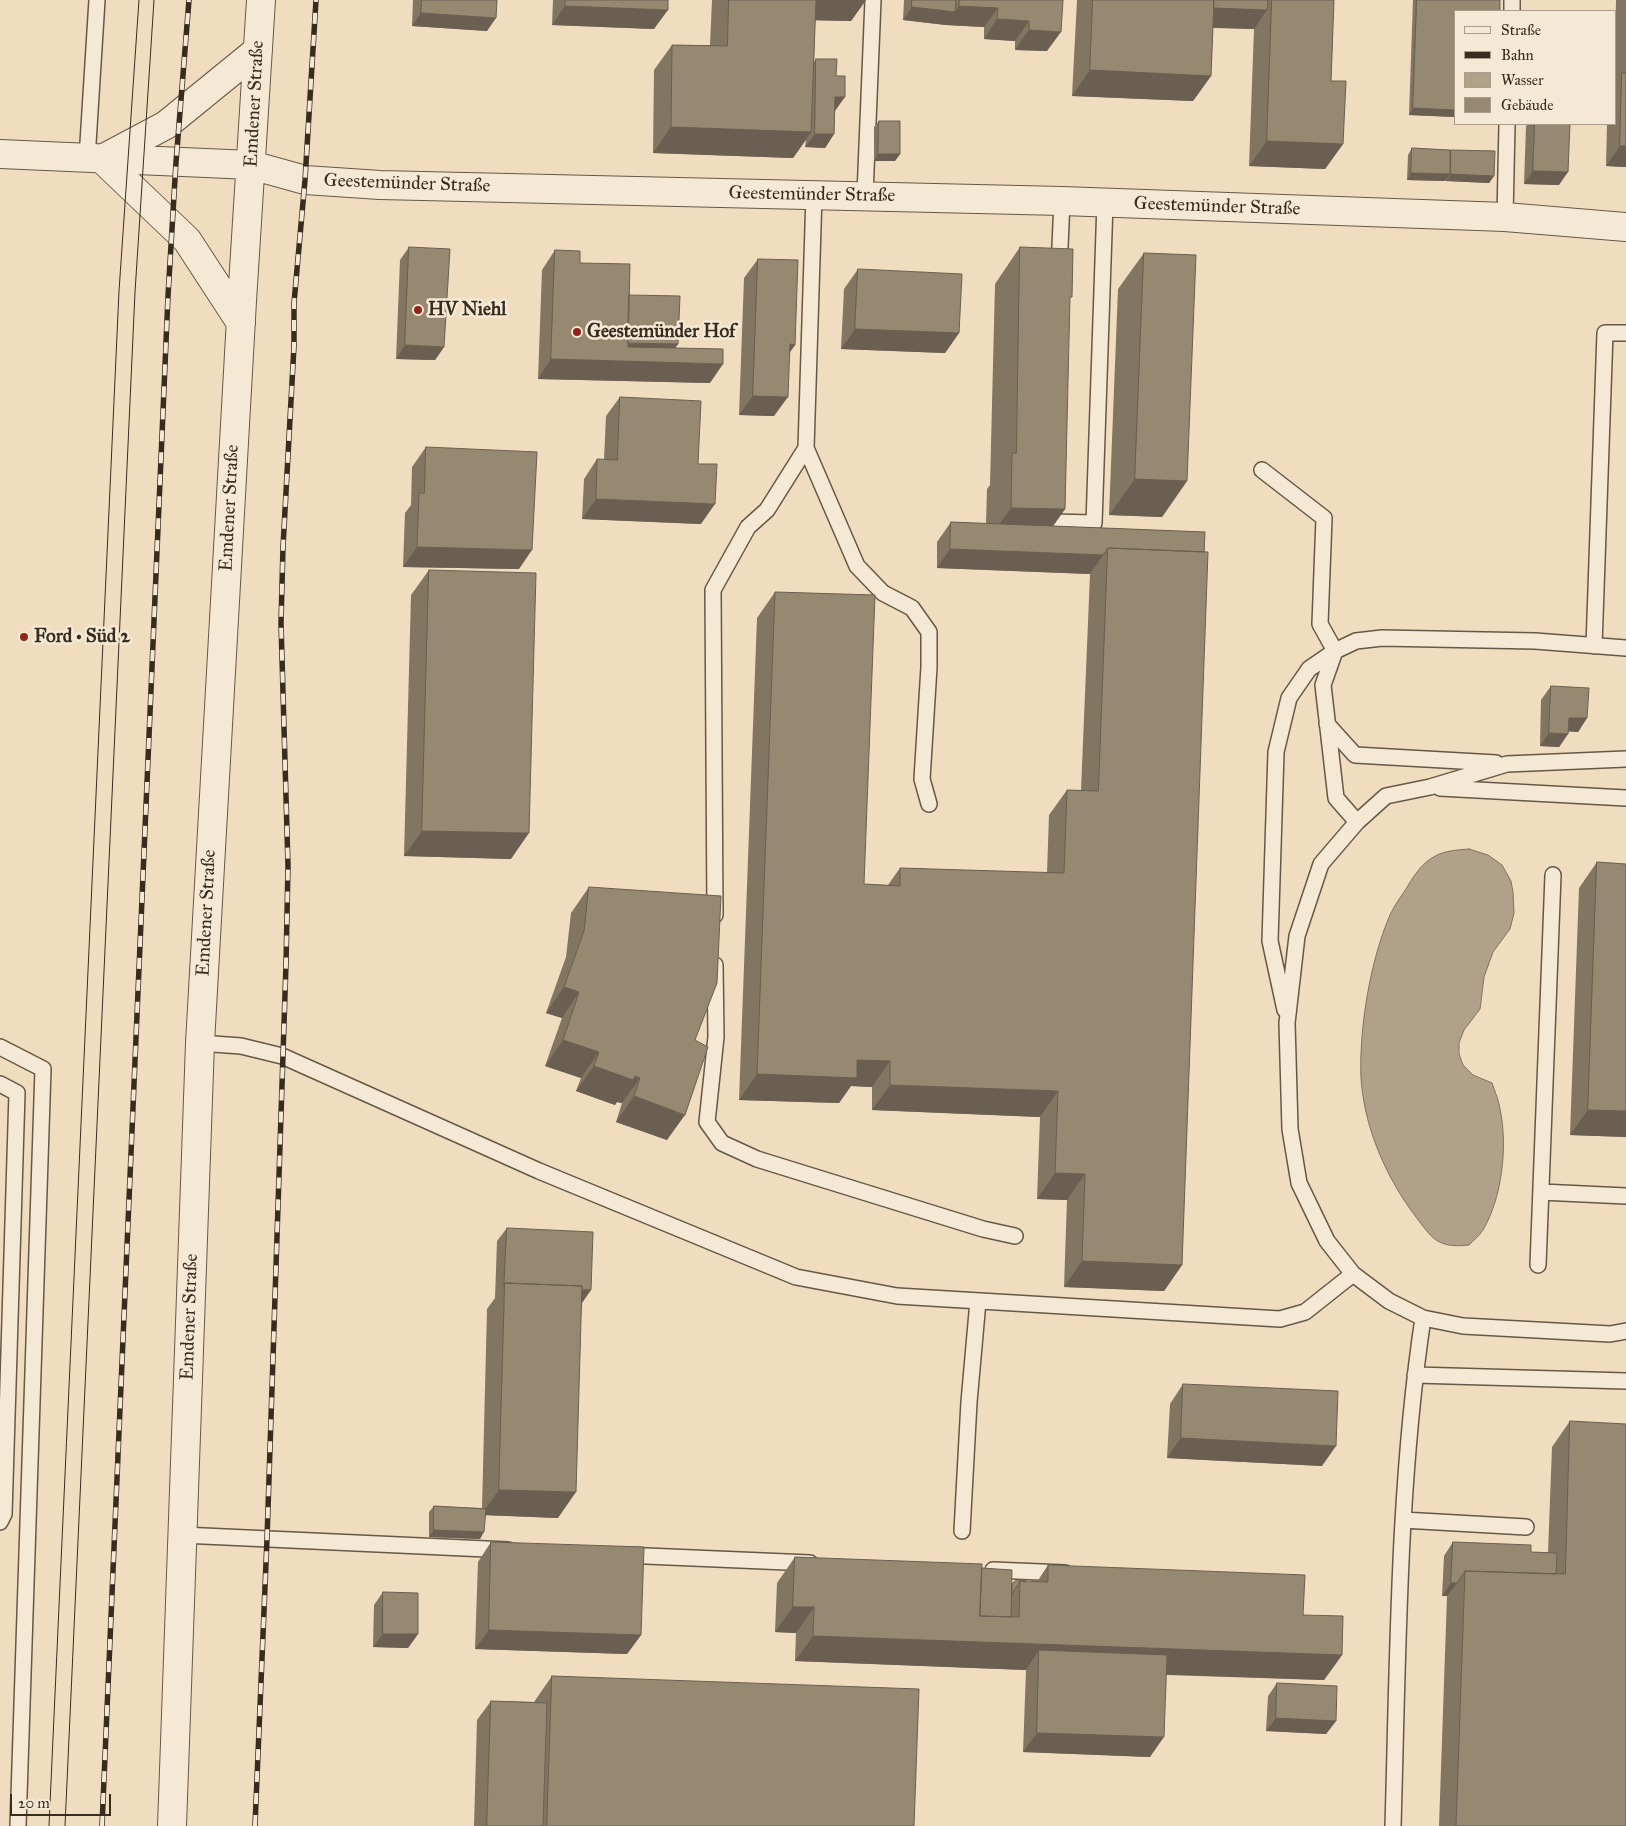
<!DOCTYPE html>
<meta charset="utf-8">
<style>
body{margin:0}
#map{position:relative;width:1626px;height:1826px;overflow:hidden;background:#f0ddc0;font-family:"IM FELL Great Primer",serif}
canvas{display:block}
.legend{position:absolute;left:1454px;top:10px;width:162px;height:115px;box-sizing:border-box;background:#f5e9d6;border:1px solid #a99d8c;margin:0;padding:6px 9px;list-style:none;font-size:15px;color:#372c1e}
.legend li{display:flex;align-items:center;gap:10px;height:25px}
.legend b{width:25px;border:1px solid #a99d8c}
.scale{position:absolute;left:10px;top:1794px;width:101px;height:22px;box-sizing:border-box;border:2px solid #372c1e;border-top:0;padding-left:6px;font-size:15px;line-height:18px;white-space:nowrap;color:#372c1e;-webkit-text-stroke:4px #f5e9d6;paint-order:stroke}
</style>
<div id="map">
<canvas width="1626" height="1826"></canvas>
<ul class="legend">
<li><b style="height:6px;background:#f5e9d6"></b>Straße</li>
<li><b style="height:6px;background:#372c1e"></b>Bahn</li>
<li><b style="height:14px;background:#b1a189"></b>Wasser</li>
<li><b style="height:14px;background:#978872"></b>Gebäude</li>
</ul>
<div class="scale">20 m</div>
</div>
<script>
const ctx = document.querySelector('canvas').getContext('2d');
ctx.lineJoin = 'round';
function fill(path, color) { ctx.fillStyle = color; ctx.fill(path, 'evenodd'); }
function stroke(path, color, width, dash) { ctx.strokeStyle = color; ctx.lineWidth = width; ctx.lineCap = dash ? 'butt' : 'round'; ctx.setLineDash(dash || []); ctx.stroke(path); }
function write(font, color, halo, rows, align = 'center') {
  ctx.font = font + ' "IM FELL Great Primer",serif'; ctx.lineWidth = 5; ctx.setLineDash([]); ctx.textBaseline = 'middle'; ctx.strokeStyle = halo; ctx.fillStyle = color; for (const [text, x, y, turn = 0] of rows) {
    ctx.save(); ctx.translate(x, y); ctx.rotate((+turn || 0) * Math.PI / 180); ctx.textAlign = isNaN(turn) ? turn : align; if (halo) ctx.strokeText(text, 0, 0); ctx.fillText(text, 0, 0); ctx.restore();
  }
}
const water = new Path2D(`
 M1469,849L1488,855L1502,865L1511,881L1513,892L1514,913L1510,929L1493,952L1484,977L1480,1009L1464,1030L1459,1043V1054L1463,1065L1473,1075L1492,1083C1495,1092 1499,1101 1500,1109C1508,1146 1502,1198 1483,1230C1479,1236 1474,1240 1469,1245C1458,1246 1447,1247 1436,1240C1429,1235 1422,1225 1416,1217C1387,1179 1364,1128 1361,1078C1359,1029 1370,961 1390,915C1394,906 1400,898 1406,889C1411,880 1420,866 1429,860C1440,851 1455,850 1469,849Z`);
const service = new Path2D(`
 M1512,11V0
 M87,159L97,0
 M814,195L806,448L857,566L883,593L912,608L929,632V667L922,779L929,804
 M865,195L873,0
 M1505,217L1507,124
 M1059,269L1062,201
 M1262,470L1324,518L1320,624L1335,651L1323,685L1336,798L1357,822
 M1050,507V522L1094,523L1105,203
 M1594,646L1605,333H1626
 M1327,724L1355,755L1496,763
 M1626,759L1507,764L1430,787L1386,796L1357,822L1321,864L1297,936L1287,1023L1290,1129L1299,1183L1327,1241L1353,1274L1389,1301L1423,1318L1463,1326L1610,1334L1626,1331
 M1440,788L1626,798
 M715,915L713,590L748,527L767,510L806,448
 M715,965L716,1037L707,1122L722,1143L757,1159L983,1229L1015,1236
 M1285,1010L1270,941L1276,752L1289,698L1309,669L1335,651L1356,641L1382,638L1535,641L1626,648
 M200,1043L241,1046L282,1056L539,1171L796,1277L897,1296L1280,1319L1305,1312L1353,1274
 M0,1047L43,1069L18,1826
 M0,1084L17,1093L4,1514L0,1522
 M1541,1192L1626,1196
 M1538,1265L1553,875
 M1415,1375L1626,1381
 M1403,1520L1526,1527
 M962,1531L969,1402L978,1301
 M182,1535L508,1550
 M623,1555L810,1563
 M993,1570L1065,1573
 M1393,1826C1398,1657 1398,1485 1423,1318`);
const tertiary = new Path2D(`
 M0,154L251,165L305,180L380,185L1062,201L1505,217L1626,227
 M241,323L187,240L102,159L166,125L258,50
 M172,1826L200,1043L242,301L261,0`);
const tram = new Path2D(`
 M49,1826L119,291L139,0
 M65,1826L135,292L154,0`);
const rail = new Path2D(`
 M102,1826L168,296L176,162L189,0
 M255,1826L267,1539L286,964L288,866L281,623L283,547L294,346V303L305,180L316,0`);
const wall = new Path2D(`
 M413,0H497L487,31L412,26Z
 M553,0H668L654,29L552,25Z
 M712,0H866L851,21L815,20L814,62L816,59L835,111L834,134L825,148L805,147L806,140L793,158L653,153L654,70L672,45H710Z
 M904,0H1063L1047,51L1015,50V41L984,39V27L946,25L903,20Z
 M1077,0H1334L1331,81L1343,144L1325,169L1249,166L1254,29L1213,28L1211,76L1193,101L1072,96Z
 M1413,0H1500L1455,11V117L1409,115Z
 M1616,0H1626V167L1606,166L1607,124H1615V49Z
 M879,121L900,154L895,161H874V127Z
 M1528,124H1570L1559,185L1524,184L1526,126Z
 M1412,148L1450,151L1451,150L1494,176L1489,183L1446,181V180L1445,181L1407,180L1408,155Z
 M409,247L444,347L435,360L396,359L400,260Z
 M1020,247L1069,301L1065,509L1053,526L1205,532L1182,1265L1164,1291L1064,1287L1067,1200L1037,1199L1040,1117L872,1110V1087L851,1086L839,1103L739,1100L757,618L775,592L864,884L888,885L900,868L1047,873L1049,815L1067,790H1081L1090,574L937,568V542L951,522L986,524L987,489L990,485L995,284Z
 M555,250L580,263L629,295L678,344L675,348L710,383L538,379L542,270Z
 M1144,253L1187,481L1162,517L1109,515L1118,289Z
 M758,259L795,345L790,352L774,416L739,415L744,278Z
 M858,269L959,333L945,353L841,349L844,289Z
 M620,397L698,464L701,524L582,519L584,479L597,459L604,460L606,416Z
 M426,447L519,569L403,567L405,513L411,505L412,467Z
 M429,570L511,859L404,856L411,595Z
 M1551,686L1587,718L1578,732L1569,731L1568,734L1559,747L1540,746L1541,700Z
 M1597,862L1626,1137L1570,1135L1579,888Z
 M589,887L695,1040L667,1140L616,1122L622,1103L617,1102L615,1105L576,1091L581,1078L545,1066L562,1018L546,1013L566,957L571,913Z
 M507,1228L582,1303L558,1518L486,1515L480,1539L429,1537V1512L434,1506L482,1508L487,1309L495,1298L497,1241Z
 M1183,1384L1322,1466L1167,1458L1170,1404Z
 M1570,1421L1626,1826H1439L1447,1596H1442L1444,1556L1453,1542L1531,1552L1548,1553L1552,1447Z
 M491,1542L641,1635L627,1654L475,1649L478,1562Z
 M795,1557L982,1568L1012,1584L1017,1580L1026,1582H1037L1048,1565L1303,1615L1342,1655L1324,1680L1166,1675L1150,1757L1023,1752L1026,1670L795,1661L796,1633L775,1632L777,1583Z
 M383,1592L418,1634L408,1648L373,1647L374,1605Z
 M552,1676L914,1826H474L477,1720L491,1701L534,1702Z
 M1277,1683L1336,1721L1326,1734L1266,1731L1268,1696Z`);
const shadedWall = new Path2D(`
 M812,0H866L851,21L798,20Z
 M565,6L668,10L654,29L552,25Z
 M959,6L998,8L984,27L946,25L903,20L912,7L955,12Z
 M1210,8L1267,10L1254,29L1196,27Z
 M421,13L496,18L487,31L412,26Z
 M997,19L1029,21L1015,41L984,39Z
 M1029,30L1061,32L1047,51L1015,50Z
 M1090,70L1211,76L1193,101L1072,96Z
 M835,97H845L835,111L826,110Z
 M1413,108L1455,110V117L1409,115Z
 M671,127L811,132L793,158L653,153Z
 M815,134H834L825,148L805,147Z
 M1267,141L1343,144L1325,169L1249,166Z
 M1620,146H1626V167L1606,166Z
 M878,154H900L895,161H874Z
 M1533,171L1568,172L1559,185L1524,184Z
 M1411,173L1450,174L1445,181L1407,180Z
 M1451,174L1494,176L1489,183L1446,181Z
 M855,329L959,333L945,353L841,349Z
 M624,343L678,344L669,357L614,356Z
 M790,344L795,345L781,364Z
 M405,345L444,347L435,360L396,359Z
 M551,359L723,364L710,383L538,379Z
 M753,396L788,397L774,416L739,415Z
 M1135,479L1187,481L1162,517L1109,515Z
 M596,499L715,504L701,524L582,519Z
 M1011,508L1065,509L1039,546L985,544Z
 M417,547L532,550L519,569L403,567Z
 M950,549L1103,555L1090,574L937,568Z
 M1569,718H1587L1578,732L1560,731Z
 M1549,733L1568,734L1559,747L1540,746Z
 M422,831L529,833L511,859L404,856Z
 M564,987L579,992L562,1018L546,1013Z
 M563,1040L599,1052L581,1078L545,1066Z
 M857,1060L890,1061L872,1087L851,1086L839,1103L739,1100L757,1074Z
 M594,1066L635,1076L640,1078L622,1103L617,1102L615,1105L576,1091Z
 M890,1085L1058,1091L1040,1117L872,1110Z
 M634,1096L685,1115L667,1140L616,1122Z
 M1588,1110L1626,1111V1137L1570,1135Z
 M1055,1173L1085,1174L1067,1200L1037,1199Z
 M1082,1261L1182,1265L1164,1291L1064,1287Z
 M505,1287L591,1290L582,1303Z
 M1181,1438L1336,1446L1322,1466L1167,1458Z
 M499,1490L576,1492L558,1518L481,1515Z
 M434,1530L484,1532L480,1539L429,1537Z
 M1451,1583H1457L1447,1596H1442Z
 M793,1607H814L796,1633L775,1632Z
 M489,1630L641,1635L627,1654L475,1649Z
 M383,1634H418L408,1648L373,1647Z
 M813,1636L1342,1655L1324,1680L1039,1670V1650L1026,1670L795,1661Z
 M1276,1718L1336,1721L1326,1734L1266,1731Z
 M1037,1733L1164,1737L1150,1757L1023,1752Z`);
const building = new Path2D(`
 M422,0H497L496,18L421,13Z
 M566,0H668V10L565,6Z
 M729,0H816L811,132L671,127L672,45L727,46Z
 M912,0H956L955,12L912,7Z
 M960,0H1063L1061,32L1029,30V21L997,19L998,8L959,6Z
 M1093,0H1214L1211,76L1090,70Z
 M1214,0H1268L1267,10L1214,8Z
 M1272,0H1334L1331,81H1346L1343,144L1267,141Z
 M1417,0H1500V11H1455V110L1413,108Z
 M816,59H837L836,76H845V97H835L834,134H815Z
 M1622,73H1626V146H1620Z
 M879,121H900V154H878Z
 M1535,124H1570L1568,172L1533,171Z
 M1412,148L1450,150V174L1411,173Z
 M1451,150L1495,151L1494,176L1451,174Z
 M409,247L450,249L444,347L405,345Z
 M1020,247L1073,249L1072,297H1070L1065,509L1011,508L1012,453H1016Z
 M555,250L580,251V263L630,264L628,347L723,349V364L551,359Z
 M1144,253L1196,255L1187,481L1135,479Z
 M758,259L798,260L795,345L790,344L788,397L753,396Z
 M858,269L962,274L959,333L855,329Z
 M629,295L680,296L678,344L628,343Z
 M620,397L701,401L698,464H717L715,504L596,499L597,459L617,460Z
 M426,447L537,452L532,550L417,547L419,493H424Z
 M951,522L1205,532L1204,552L1108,548L1103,555L950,549Z
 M1108,548L1208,552L1182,1265L1082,1261L1085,1174L1055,1173L1058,1091L890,1085V1061L857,1060V1078L757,1074L775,592L875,595L864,884L900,886V868L1064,873L1067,790L1098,791Z
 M429,570L536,573L529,833L422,831Z
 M1551,686L1589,688L1587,718H1569L1568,734L1549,733Z
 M1597,862L1626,864V1111L1588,1110Z
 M589,887L721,896L717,983L695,1040L708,1047L685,1115L634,1096L640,1078L635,1076L633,1080L594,1066L599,1052L563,1040L579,992L564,987L584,931Z
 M507,1228L593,1232L591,1290L582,1289V1286L505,1283L504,1285Z
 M505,1283L582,1286L576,1492L499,1490Z
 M1183,1384L1338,1391L1336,1446L1181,1438Z
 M1570,1421L1626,1424V1826H1456L1465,1571L1565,1574Z
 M434,1506L486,1509L484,1532L434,1530Z
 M491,1542L644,1547L641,1635L489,1630Z
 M1453,1542L1531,1545V1552L1557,1553L1556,1574L1465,1571L1457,1583H1451Z
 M795,1557L982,1564L980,1616L1019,1617L1020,1581L1048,1582V1565L1305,1575L1303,1615L1343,1616L1342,1655L813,1636L814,1607H793Z
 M982,1568L1012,1570L1011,1617L980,1616Z
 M1017,1580H1025L1026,1582L1020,1581L1012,1594V1584Z
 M383,1592L418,1593V1634H383Z
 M1039,1650L1167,1655L1164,1737L1037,1733Z
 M552,1676L919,1689L914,1826H547Z
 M1277,1683L1337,1686L1336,1721L1276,1718Z
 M491,1701L547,1703L543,1826H487Z`);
const markers = [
 [418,310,5,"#8f2418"],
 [577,332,5,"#8f2418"],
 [24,637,5,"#8f2418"]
];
const streetNames = [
 ["Emdener Straße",255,104,-87],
 ["Geestemünder Straße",407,184,2],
 ["Geestemünder Straße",812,195,1],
 ["Geestemünder Straße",1217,207,2],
 ["Emdener Straße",230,508,-87],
 ["Emdener Straße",207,913,-87],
 ["Emdener Straße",190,1317,-88]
];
const poiNames = [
 ["HV Niehl",428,310],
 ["Geestemünder Hof",587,332],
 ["Ford • Süd 2",34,637]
];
fill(water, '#b1a189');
stroke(water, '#80725e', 1);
stroke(service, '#655846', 18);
stroke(tertiary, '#655846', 30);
stroke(service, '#f5e9d6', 15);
stroke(tertiary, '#f5e9d6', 28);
stroke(tram, '#372c1e', 1);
stroke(rail, '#372c1e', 5.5);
stroke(rail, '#f5e9d6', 4, [11]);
fill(wall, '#827562');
fill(shadedWall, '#6a5f50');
fill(building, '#978872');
stroke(building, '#6a5f50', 1);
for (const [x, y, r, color] of markers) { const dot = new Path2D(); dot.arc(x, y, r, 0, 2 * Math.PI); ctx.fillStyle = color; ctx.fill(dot); stroke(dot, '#f5e9d6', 2); }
write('19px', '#372c1e', '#f5e9d6', streetNames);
write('bold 19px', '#372c1e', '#f5e9d6', poiNames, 'left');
</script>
